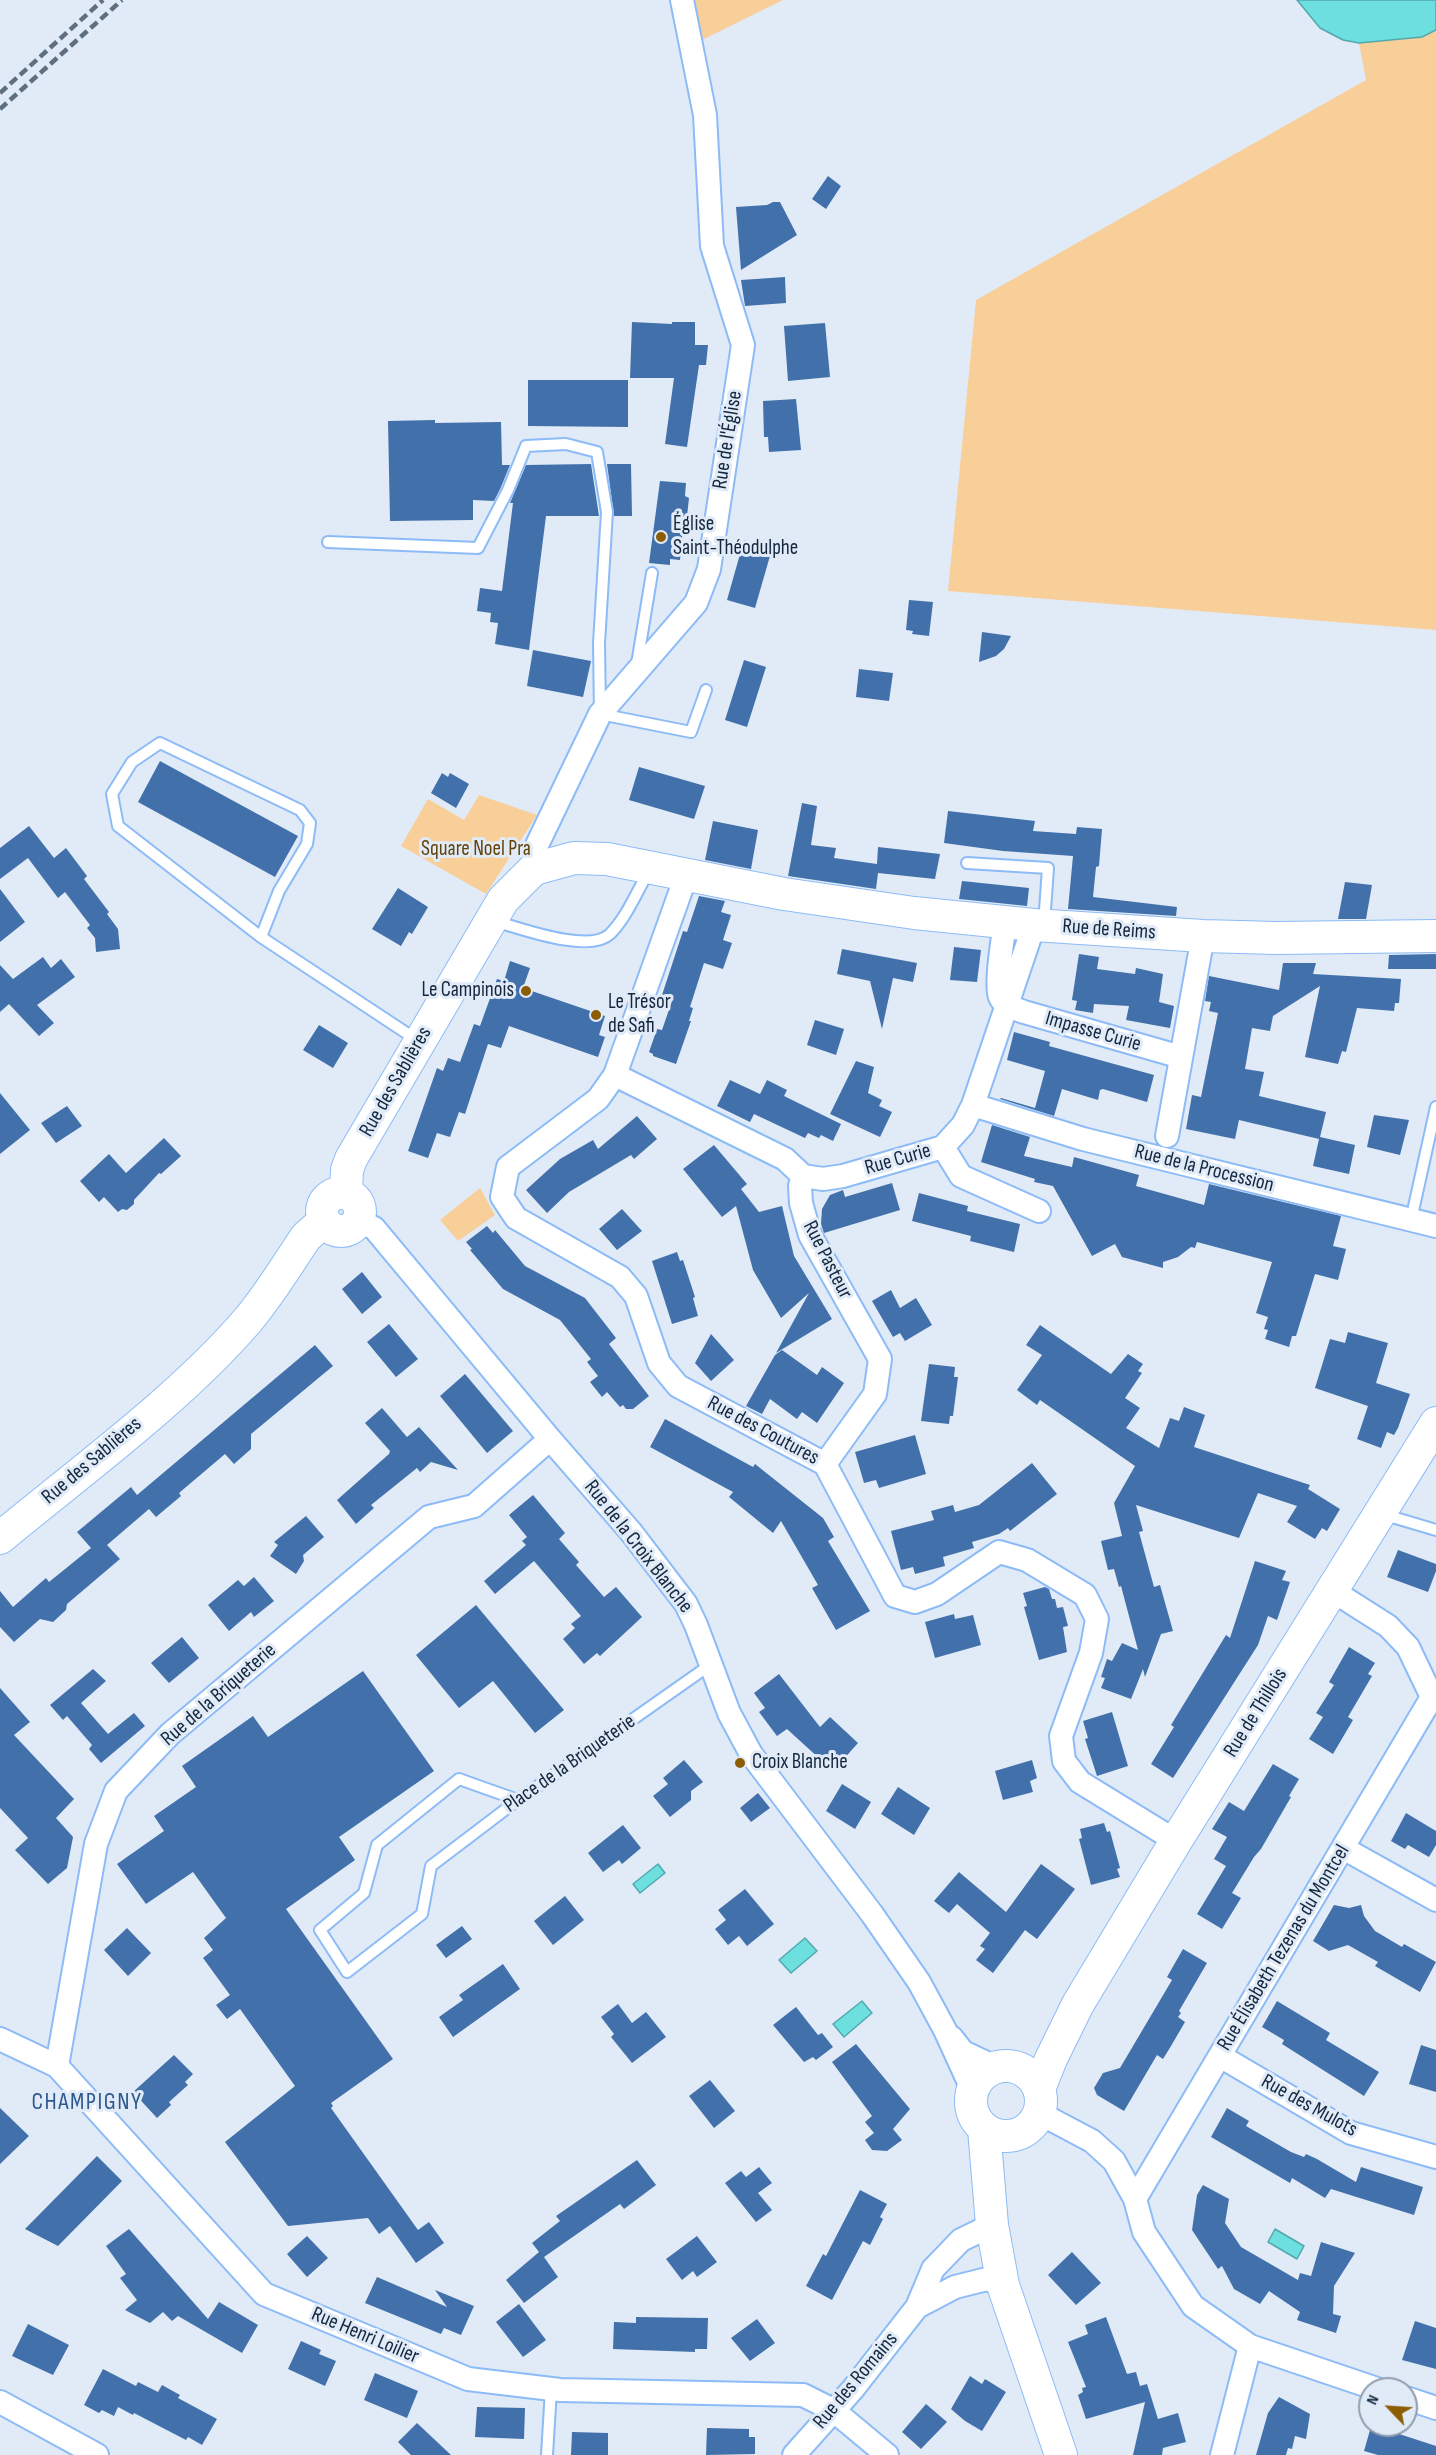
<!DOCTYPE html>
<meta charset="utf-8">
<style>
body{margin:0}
#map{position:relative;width:1436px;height:2455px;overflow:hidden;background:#e1ebf7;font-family:"Sofia Sans Condensed",sans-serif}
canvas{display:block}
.north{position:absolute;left:1358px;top:2377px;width:60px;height:60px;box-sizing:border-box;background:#e1ebf7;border:2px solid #8f9dad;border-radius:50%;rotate:295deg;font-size:16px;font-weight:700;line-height:24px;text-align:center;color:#14273e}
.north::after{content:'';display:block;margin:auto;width:21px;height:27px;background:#8c5d03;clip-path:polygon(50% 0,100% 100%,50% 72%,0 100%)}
</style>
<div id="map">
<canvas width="1436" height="2455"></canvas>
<div class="north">N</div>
</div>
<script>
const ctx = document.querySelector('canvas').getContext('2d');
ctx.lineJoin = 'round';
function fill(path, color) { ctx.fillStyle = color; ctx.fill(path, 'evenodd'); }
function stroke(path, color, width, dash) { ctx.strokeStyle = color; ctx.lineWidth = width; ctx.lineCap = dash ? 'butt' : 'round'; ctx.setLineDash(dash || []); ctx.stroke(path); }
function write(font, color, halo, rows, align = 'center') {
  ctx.font = font + ' "Sofia Sans Condensed",sans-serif'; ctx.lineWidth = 6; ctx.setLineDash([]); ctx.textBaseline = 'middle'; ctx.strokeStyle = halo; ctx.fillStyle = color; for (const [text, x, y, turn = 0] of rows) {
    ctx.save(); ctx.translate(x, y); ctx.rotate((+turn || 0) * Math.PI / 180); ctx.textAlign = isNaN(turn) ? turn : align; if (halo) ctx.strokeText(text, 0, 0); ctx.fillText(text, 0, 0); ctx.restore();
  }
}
const green = new Path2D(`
 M688,0H783L702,40Z
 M1436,17V630L948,591L976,300L1366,80L1359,43Z
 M479,795L537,815L486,894L401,846L428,799L464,820Z
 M480,1188L495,1215L458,1241L440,1220Z`);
const water = new Path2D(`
 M1297,0H1436V30L1422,37L1359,43L1343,40L1320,28Z
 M658,1864L665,1873L640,1893L633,1884Z
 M805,1938L817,1951L791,1973L779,1960Z
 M862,2001L872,2013L844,2037L833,2024Z
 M1275,2229L1304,2246L1297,2259L1268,2242Z`);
const building = new Path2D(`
 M828,176L841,186L826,209L812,199Z
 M773,202H780L797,235L741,270L736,207L767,205Z
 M785,277L786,303L745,306L741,280Z
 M632,322L672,324V322H695V345H708L706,365H699L687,447L665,444L674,378H630Z
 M825,323L830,377L788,381L784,326Z
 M528,380H628V427L528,426Z
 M796,399L801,450L769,452L768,437H764L763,401Z
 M435,420V423L501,422L502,465H510L501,487L494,501L473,500V520L390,521L388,421Z
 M591,464L599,516H546L529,650L495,644L498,623L490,622L491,613L477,611L480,588L502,591L513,503H510L526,465Z
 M607,464H631L632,516H614Z
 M660,481L686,483L685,496L689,498L687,516L684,517L680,560L670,559V565L649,563Z
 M744,540L772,549L755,608L727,600Z
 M909,600L933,602L929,636L912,634L913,631L906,630Z
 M982,632L1011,636L1004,649L996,656L979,662Z
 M533,650L591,661L583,697L527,686Z
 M744,660L766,667L747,727L725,720Z
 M859,669L893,673L889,701L856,697Z
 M160,761L298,836L275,877L138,802Z
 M639,767L705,786L694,819L629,800Z
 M442,773L448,777L450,773L469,784L456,808L431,793Z
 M802,803L817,806L811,845L836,848L834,858L877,864L878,847L940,854L935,879L878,873L876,889L788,876Z
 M948,811L1035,821L1033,831L1076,834L1077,827L1102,829L1099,866L1096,867L1093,897L1177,907L1176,916L1068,909L1073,856L1003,851L944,843Z
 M713,821L758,830L751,869L705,860Z
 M29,826L54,858L66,848L87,876L84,879L109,912L107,914L118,929L120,949L96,952L95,938L87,928L90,925L65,892L58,898L28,858L0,879V848Z
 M962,881L1029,888L1027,906L959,899Z
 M1345,882L1372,885L1366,919H1338Z
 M398,888L428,907L412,934L409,932L401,946L372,929Z
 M0,889L25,922L0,942Z
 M699,896L725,901L721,912L731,915L723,940L732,943L723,969L704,963L690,1007L693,1008L689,1021H691L676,1064L653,1056V1054L649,1052L657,1029L662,1030L673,998L662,995L683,931L687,932Z
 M954,947L981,950L977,982L950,980Z
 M842,949L917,963L913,982L893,978L882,1029L870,981L837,974Z
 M1079,954L1099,957L1097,969L1135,974L1136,968L1163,974L1159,1002L1174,1006L1170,1028L1126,1020L1129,1006L1094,1004L1093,1013L1075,1010L1077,1001L1072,1000Z
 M1436,954V969H1388L1389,955Z
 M43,957L51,968L61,959L75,977L37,1005L54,1023L39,1036L9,1004L0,1012V965L13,979Z
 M510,961L530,968L523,988L605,1016L599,1035L605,1037L598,1057L509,1026L501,1048L488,1044L465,1114L459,1112L450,1137L437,1133L428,1158L408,1151L437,1068L443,1071L448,1058L460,1062L474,1024L480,1026L497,979L504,981Z
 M1283,963H1316L1313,974L1401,979L1399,1003H1395L1394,1011L1357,1008L1346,1052L1342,1051L1338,1064L1305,1057L1320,986L1273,1016L1270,1031L1252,1028L1245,1069L1264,1072L1259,1096L1326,1112L1320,1137L1355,1145L1349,1174L1313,1166L1319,1139L1239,1120L1235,1139L1186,1129L1192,1095L1201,1097L1218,1013L1209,1011L1211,1002L1205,1001L1209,976L1279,990Z
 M815,1020L844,1029L836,1055L807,1045Z
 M319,1025L348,1043L333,1068L303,1050Z
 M1014,1032L1050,1042L1049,1046L1154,1075L1147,1102L1103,1089L1100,1090L1098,1100L1062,1089L1054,1116L1000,1099L1001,1098L1035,1108L1045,1071L1007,1060Z
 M856,1061L874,1067L868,1093L882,1100L879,1106L892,1112L880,1137L830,1114Z
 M730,1080L760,1094L767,1080L787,1090L784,1096L841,1124L833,1141L821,1135L819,1138L808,1133L805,1138L754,1114L750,1122L717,1106Z
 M0,1093L30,1130L0,1154Z
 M67,1106L82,1126L56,1143L41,1123Z
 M1374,1115L1409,1120L1400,1155L1367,1147Z
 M637,1116L657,1139L634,1159L631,1155L569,1192L547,1213L526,1190L560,1159L593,1140L598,1149Z
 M992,1125L1030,1137L1024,1156L1072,1167L1074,1157L1139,1175L1136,1186L1204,1205L1209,1184L1341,1216L1333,1246L1346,1249L1338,1280L1315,1274L1296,1336H1292L1289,1347L1265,1339L1268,1330L1264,1329L1268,1317L1256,1313L1272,1262L1197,1242L1195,1248L1191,1247L1178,1257L1163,1262V1268L1122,1257L1115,1244L1092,1256L1053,1186L1034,1182L1035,1179L981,1162Z
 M164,1138L181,1156L161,1174L159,1173L134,1200V1204L127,1210L122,1209L118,1212L104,1197L99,1202L80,1181L109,1154L126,1173Z
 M714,1145L747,1184L741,1189L759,1212L782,1206L794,1256L832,1319L776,1353L809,1293L781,1318L753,1270L736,1206L722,1217L683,1169Z
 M892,1183L900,1210L824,1233L821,1224L822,1209L830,1195L843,1190L845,1197Z
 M919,1193L968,1206L967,1211L1020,1224L1014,1252L970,1241L971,1236L912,1221Z
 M622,1209L642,1231L617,1250L599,1229Z
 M487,1226L493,1233L495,1230L525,1266L585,1298L616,1338L609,1344L649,1396L633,1409H626L623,1405L620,1407L607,1392L602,1397L590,1382L598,1376L587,1362L591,1359L560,1320L503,1289L470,1250L472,1249L466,1242Z
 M677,1252L680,1261L683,1260L695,1297L693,1298L698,1316L672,1324L652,1261Z
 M362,1272L382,1297L362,1314L342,1289Z
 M891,1290L900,1308L916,1298L932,1325L905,1341L900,1333L893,1337L872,1301Z
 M389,1324L418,1359L396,1377L367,1342Z
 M1040,1325L1111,1374L1128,1354L1143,1364L1138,1371L1142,1373L1125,1398L1140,1408L1126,1428L1159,1448L1170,1418L1179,1421L1184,1407L1205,1415L1194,1447L1310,1485L1308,1489L1340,1509L1327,1531L1322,1528L1315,1539L1287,1522L1297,1506L1258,1493L1239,1538L1136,1505L1143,1531L1139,1532L1154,1587L1160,1585L1173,1631L1161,1634L1145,1677L1143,1669L1131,1699L1101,1688L1105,1678L1101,1677L1107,1659L1112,1661L1122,1643L1138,1650L1121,1586L1119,1587L1114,1569L1108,1570L1101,1541L1122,1536L1114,1503L1135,1466L1040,1400L1037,1405L1017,1390L1042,1355L1026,1345Z
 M1348,1332L1388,1343L1376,1383L1410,1394L1398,1428L1394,1435L1387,1432L1381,1448L1357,1439L1368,1406L1315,1388L1330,1339L1345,1343Z
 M711,1334L734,1360L711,1381L695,1363Z
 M315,1345L333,1366L251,1434V1449L234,1464L225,1454L179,1493L181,1496L156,1517L149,1509L107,1545L120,1559L67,1604L66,1610L53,1622L40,1619L14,1642L0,1627V1591L13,1607L46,1578L49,1582L91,1548L77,1532L131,1487L137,1495Z
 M782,1350L817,1375L822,1367L844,1383L817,1423L802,1412L797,1419L770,1399L762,1414L746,1406L775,1355Z
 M929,1364L955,1367L954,1377H958L953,1416H950L949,1424L921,1421Z
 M465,1374L513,1431L487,1453L440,1396Z
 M382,1408L407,1437L419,1427L458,1470L431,1462L420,1472L417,1468L371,1505L374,1508L356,1524L337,1500L389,1454L390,1451L365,1423Z
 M665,1419L753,1467L755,1464L823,1518L834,1537L828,1541L870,1611L836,1630L812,1588L818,1585L781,1521L773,1533L729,1497L733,1492L650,1447Z
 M915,1435L926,1474L879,1488L876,1480L864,1483L855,1452Z
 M1032,1463L1057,1494L1010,1531L1008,1528L999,1534L972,1542L974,1548L943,1557L945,1566L915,1574L913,1567L901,1570L891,1531L934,1520L931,1511L953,1505L955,1512L979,1505Z
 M533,1495L565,1533L559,1539L579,1562L576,1565L604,1597L616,1587L642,1617L600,1656L597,1653L584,1664L563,1639L575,1628L571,1624L581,1616L534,1561L495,1594L484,1581L526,1545L522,1541L527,1537L509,1515Z
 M306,1516L324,1537L303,1555L304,1561L296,1574L270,1556L278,1545L274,1542Z
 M1398,1550L1436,1564V1571L1428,1592L1387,1577Z
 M1255,1561L1286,1571L1282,1580L1290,1582L1277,1620L1268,1616L1258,1645L1173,1778L1151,1764L1174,1727L1171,1725L1226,1635L1230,1638Z
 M254,1577L274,1601L254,1617L251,1612L229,1631L208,1605L238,1580L244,1586Z
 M1045,1587L1049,1589L1052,1599H1055L1057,1608L1063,1607L1068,1626L1063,1627L1067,1652L1039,1660L1024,1607L1027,1606L1023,1593Z
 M476,1605L564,1710L535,1733L493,1681L459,1708L416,1655Z
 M954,1614L955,1619L973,1615L981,1645L935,1658L925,1622Z
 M182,1637L199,1658L169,1683L151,1663Z
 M1349,1647L1375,1663L1368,1674L1372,1676L1348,1717L1353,1720L1333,1754L1309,1739L1323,1717L1316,1713L1334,1685L1329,1682Z
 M93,1669L106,1681L81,1703L108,1734L134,1713L145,1726L101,1763L89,1749L92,1745L67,1716L63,1720L50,1705Z
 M363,1671L434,1771L339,1837L355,1860L286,1909L393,2059L331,2103L333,2106L331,2108L418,2230L429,2222L444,2243L416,2263L390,2226L379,2234L368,2218L288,2226L225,2142L295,2086L240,2009L227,2019L216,2005L230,1995L203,1958L213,1950L204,1938L226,1918L193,1872L146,1904L117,1864L164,1831L154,1816L196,1787L182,1766L253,1716L268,1737Z
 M779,1674L820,1727L830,1717L858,1743L833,1771L787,1729L777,1736L759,1712L765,1708L754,1693Z
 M0,1688L30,1722L14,1735L74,1799L56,1818L73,1837L67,1868L48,1884L15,1850L28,1838L0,1808Z
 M1112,1712L1128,1766L1097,1776L1085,1739L1088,1738L1083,1721Z
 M684,1760L703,1782L691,1791V1800L670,1817L653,1796L668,1784L663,1778Z
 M1032,1760L1037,1778L1030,1781L1033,1792L1003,1800L995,1771Z
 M1273,1764L1299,1779L1289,1796L1291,1797L1261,1849L1254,1857L1232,1893L1241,1898L1222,1929L1197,1914L1226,1866L1214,1859L1227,1837L1212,1829L1229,1802L1244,1811Z
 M842,1784L871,1802L855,1829L826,1811Z
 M898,1787L930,1808L914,1835L881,1814Z
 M758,1793L770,1808L751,1822L740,1808Z
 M1406,1813L1436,1831V1845L1429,1857L1408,1845L1405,1849L1391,1841Z
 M1104,1823L1107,1832L1110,1831L1120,1868L1117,1869L1120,1877L1091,1885L1079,1839L1082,1838L1080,1829Z
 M623,1825L641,1848L622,1864L619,1860L603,1872L588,1853Z
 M1041,1864L1075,1889L1037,1939L1025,1930L993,1973L976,1960L985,1949L980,1946L990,1933L957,1904L949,1913L934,1901L959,1872L1006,1912Z
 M745,1889L774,1924L747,1946L739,1936L728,1945L715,1929L726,1920L718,1910Z
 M565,1896L584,1920L553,1945L534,1921Z
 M1334,1905L1349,1908L1361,1905L1364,1916L1375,1931L1402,1947L1404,1944L1436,1962L1420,1992L1375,1966L1378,1962L1348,1945L1329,1951L1313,1941Z
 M462,1926L472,1939L446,1958L436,1945Z
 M127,1928L151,1953L128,1976L104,1950Z
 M1183,1949L1207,1963L1179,2011L1181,2013L1178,2017L1185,2022L1171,2046L1163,2059L1157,2055L1124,2111L1097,2095L1094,2088L1103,2073L1120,2068L1172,1980L1167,1977Z
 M503,1964L520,1989L453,2037L439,2017L463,2000L459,1995Z
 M1277,2001L1330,2033L1326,2040L1379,2072L1364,2096L1282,2044L1284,2040L1262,2027Z
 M618,2004L632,2023L646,2012L666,2037L632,2063L611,2037L614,2034L601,2017Z
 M796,2007L818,2035L822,2033L833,2047L816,2060L813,2057L804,2062L773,2025Z
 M856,2044L910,2109L893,2129L902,2140L887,2151L872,2150L865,2140L874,2133L865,2122L872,2116L832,2062Z
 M1421,2045L1436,2050V2092L1409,2084Z
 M174,2055L193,2074L185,2082L188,2085L169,2102L171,2105L157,2118L133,2092Z
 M710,2080L735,2111L714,2128L689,2096Z
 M0,2108L29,2136L0,2164Z
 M1227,2108L1249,2121L1246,2126L1291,2152L1304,2157L1306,2154L1317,2159L1356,2182L1361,2167L1423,2187L1414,2215L1331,2189L1325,2198L1292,2178L1290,2183L1211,2137Z
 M97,2156L122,2181L58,2246L25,2229Z
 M637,2160L656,2185L624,2209L620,2204L544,2257L558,2277L524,2303L506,2280L539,2252L532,2243L560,2221L556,2216Z
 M759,2167L772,2183L758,2193L772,2210L756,2222L725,2183L741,2171L746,2177Z
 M1203,2185L1229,2199L1225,2223L1241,2247L1298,2280L1300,2273L1311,2276L1321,2242L1355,2253L1334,2286L1333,2314L1341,2316L1336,2333L1297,2320L1300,2312L1269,2291L1260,2304L1234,2289L1222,2266L1218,2269L1192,2230L1197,2195Z
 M860,2190L887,2204L880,2217L883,2219L870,2245L863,2241L832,2300L806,2286L823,2254L826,2256Z
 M129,2229L208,2319L219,2302L258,2325L242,2353L178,2316L172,2321L163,2312L150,2323L125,2310L137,2300L120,2278L126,2274L106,2246Z
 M307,2236L328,2258L307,2277L287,2254Z
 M697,2236L717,2262L697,2277L693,2271L682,2280L666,2259Z
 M1072,2252L1101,2283L1076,2305L1048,2275Z
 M377,2277L447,2307L435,2290L474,2306L461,2335L444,2328L441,2334L365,2303Z
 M519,2304L546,2340L523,2357L496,2322Z
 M636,2317L708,2318L707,2349H695V2352L613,2349L614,2322L636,2323Z
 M1106,2317L1127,2374L1136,2372L1140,2386L1147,2384L1158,2419L1178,2413L1186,2442L1163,2448L1162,2455H1133L1145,2402L1086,2419L1078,2395L1083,2392L1082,2388L1086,2387L1068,2342L1088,2334L1085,2325Z
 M757,2319L775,2343L750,2361L731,2338Z
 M1415,2321L1436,2328V2369L1402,2360Z
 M28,2324L69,2345L53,2375L12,2356Z
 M301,2341L321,2350L319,2354L336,2361L325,2386L288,2369Z
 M103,2369L136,2386L138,2382L158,2392L162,2385L180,2395L178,2398L217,2419L202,2445L188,2437L186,2440L134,2413L133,2415L118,2407L114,2416L102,2410L99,2413L84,2405Z
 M375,2373L418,2391L407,2418L364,2400Z
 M970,2376L982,2384L985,2379L1006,2392L982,2431L965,2421L951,2409Z
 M1279,2397L1310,2414L1306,2439L1295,2436L1292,2449L1288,2448L1286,2455H1256L1268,2413Z
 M926,2404L947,2422L921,2449L902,2432Z
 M477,2407L525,2408L524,2439L475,2437Z
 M417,2423L451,2455H411L398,2442Z
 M707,2428L749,2429V2437H755V2454L706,2455Z
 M1370,2430L1389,2436L1390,2431L1436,2446V2455H1378L1364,2451Z
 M572,2432L608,2433V2455H571Z`);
const lane = new Path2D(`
 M328,542L478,548L508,490L526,446L566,444L597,452L607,512L599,643L600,714L691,732L706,690
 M637,664L652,573
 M967,863L1048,868L1044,924
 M494,921C520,928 589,954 610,934C627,917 637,891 649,871
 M261,937L279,891L307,844L310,823L300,810L160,743L132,762L112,794L118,826L261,937L417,1040
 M1411,1220L1436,1107
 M1382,1514L1436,1530
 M518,1800L459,1779L377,1845L364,1893L320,1930L347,1972L422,1914L431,1866L518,1800L710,1665
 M547,2455L551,2389`);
const street = new Path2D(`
 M534,869L537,845L600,714L696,603L709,569L743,345L712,246L705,115L682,0
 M686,876L615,1075L598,1099L508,1167L502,1197L516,1218L620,1277L636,1296L659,1363L678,1386L825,1464L895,1596L915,1602L937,1594L999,1552L1027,1560L1085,1595L1097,1619L1091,1653L1061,1736L1064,1761L1080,1782L1176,1841
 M1005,922C1003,938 995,985 1000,997C1004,1006 1016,1009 1024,1012L1181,1057
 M615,1075L785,1159L803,1176
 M973,1105L1083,1139L1436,1226
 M1167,1136L1203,936
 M943,1147L961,1176L1039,1211
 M803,1176L823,1179L843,1176L943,1147L963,1125L973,1105L1034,925
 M803,1176L800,1186L801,1203L810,1235L880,1359L875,1394L825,1464
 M358,1221L374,1228L550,1439L631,1532L686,1604L696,1625L729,1713L751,1754L872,1914L919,1982L945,2030L972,2089
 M1333,1591L1388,1626L1408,1647L1432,1697L1436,1699
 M1343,1848L1436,1900
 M952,2038L963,2052L995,2067
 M0,2039L57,2066L264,2294L468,2379L560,2390L803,2395L833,2410L887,2455
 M1220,2056L1351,2133L1436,2157
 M57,2066L96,1844L116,1791L170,1734L429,1517L474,1506L550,1439
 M1039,2113L1092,2141L1114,2161L1135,2199L1144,2232L1193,2306L1250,2346L1377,2389
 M1135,2199L1432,1697
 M917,2307L955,2287L987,2279L1003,2285
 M1406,2398L1436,2408
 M0,2402L97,2455
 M794,2455L853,2389L917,2307L933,2269L961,2240L992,2225
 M1222,2455L1250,2346`);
const secondary = new Path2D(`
 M322 1212a19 19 0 1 1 38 0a19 19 0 1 1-38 0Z
 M346,1193L347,1170L351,1159L503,900L534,869L574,858L607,859L784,894L914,913L1034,925L1203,936L1276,938L1436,936
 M0,1538C82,1470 179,1400 248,1320C270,1294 287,1265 306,1237L315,1229L327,1224
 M971 2101a35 35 0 1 1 70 0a35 35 0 1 1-70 0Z
 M1039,2089L1051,2059L1078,2004L1176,1841L1436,1423
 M984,2129L992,2225L1003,2285L1061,2455`);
const rail = new Path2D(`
 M0,93L103,0
 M0,109L122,0`);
const markers = [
 [661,537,6,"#8c5d03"],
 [526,991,6,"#8c5d03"],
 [596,1015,6,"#8c5d03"],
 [740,1763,6,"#8c5d03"]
];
const streetNames = [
 ["Rue de l'Église",728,440,-81],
 ["Rue de Reims",1109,930,4],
 ["Impasse Curie",1093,1032,16],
 ["Rue des Sablières",396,1082,-60],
 ["Rue Curie",898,1160,-16],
 ["Rue de la Procession",1204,1169,14],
 ["Rue Pasteur",827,1260,63],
 ["Rue des Coutures",763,1431,28],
 ["Rue des Sablières",92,1461,-40],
 ["Rue de la Croix Blanche",638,1547,52],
 ["Rue de la Briqueterie",219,1695,-41],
 ["Rue de Thillois",1256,1713,-58],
 ["Place de la Briqueterie",570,1764,-35],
 ["Rue Élisabeth Tezenas du Montcel",1284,1948,-59],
 ["Rue des Mulots",1309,2106,29],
 ["Rue Henri Loilier",365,2336,23],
 ["Rue des Romains",856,2381,-50]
];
const poiNames = [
 ["Église",673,525],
 ["Saint-Théodulphe",673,549],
 ["Le Campinois",514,991,"right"],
 ["Le Trésor",608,1003],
 ["de Safi",608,1027],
 ["Croix Blanche",752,1763]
];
const parkNames = [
 ["Square Noel Pra",476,850]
];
const quarterNames = [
 ["CHAMPIGNY",87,2103]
];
fill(green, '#f8cf99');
fill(water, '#6cdfde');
stroke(water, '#52a8ae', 1.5);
fill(building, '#4270aa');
stroke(lane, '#8cbbf7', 14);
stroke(street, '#8cbbf7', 26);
stroke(secondary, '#8cbbf7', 34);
stroke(lane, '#fff', 10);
stroke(street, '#fff', 22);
stroke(secondary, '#fff', 32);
stroke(rail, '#5f6f82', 4.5, [9, 4.5]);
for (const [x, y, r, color] of markers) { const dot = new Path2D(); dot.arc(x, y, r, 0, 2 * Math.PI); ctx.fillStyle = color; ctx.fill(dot); stroke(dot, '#e1ebf7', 2); }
write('21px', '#14273e', '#e1ebf7', streetNames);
write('21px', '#14273e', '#e1ebf7', poiNames, 'left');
write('21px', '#624209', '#e1ebf7', parkNames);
ctx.letterSpacing = '1.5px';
write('24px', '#2d588e', '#e1ebf7', quarterNames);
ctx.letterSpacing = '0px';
</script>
